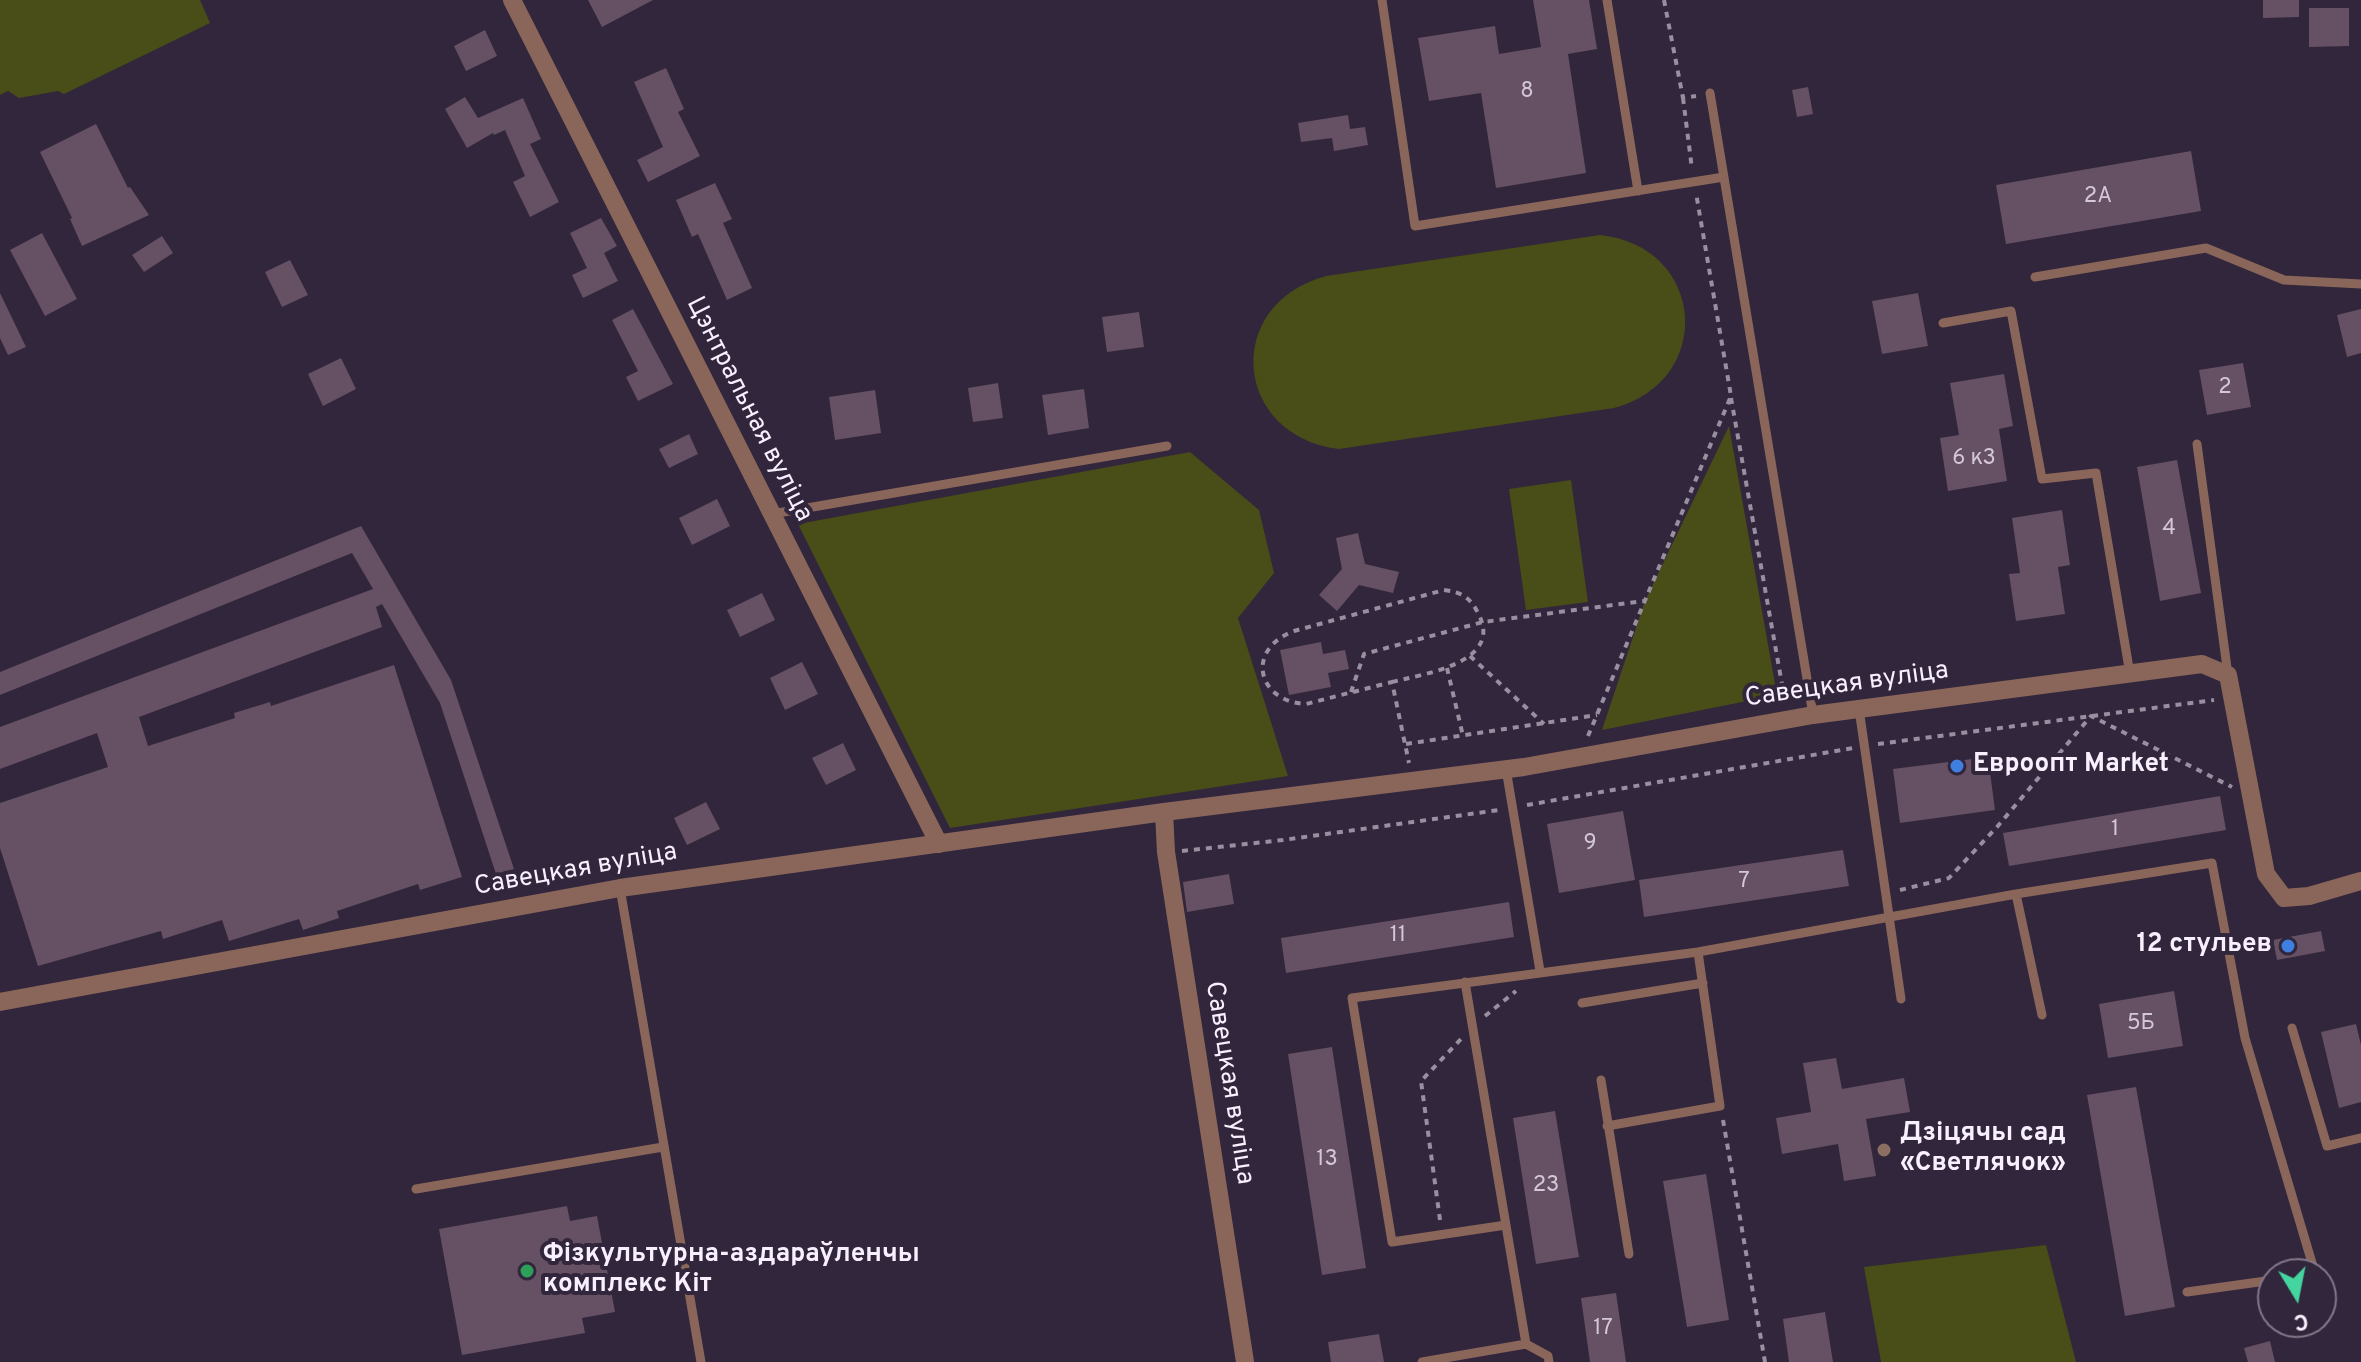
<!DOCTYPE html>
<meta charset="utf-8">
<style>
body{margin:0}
#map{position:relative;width:2361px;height:1362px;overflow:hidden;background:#31263b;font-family:Overpass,sans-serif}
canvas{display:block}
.north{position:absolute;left:2257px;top:1258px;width:80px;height:80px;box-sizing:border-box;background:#31263b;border:2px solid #817789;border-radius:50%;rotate:170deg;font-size:22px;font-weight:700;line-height:32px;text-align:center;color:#f8f0ff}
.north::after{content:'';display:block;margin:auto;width:28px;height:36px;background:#43d4a0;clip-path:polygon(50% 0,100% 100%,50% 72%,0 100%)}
</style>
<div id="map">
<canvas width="2361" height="1362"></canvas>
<div class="north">С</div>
</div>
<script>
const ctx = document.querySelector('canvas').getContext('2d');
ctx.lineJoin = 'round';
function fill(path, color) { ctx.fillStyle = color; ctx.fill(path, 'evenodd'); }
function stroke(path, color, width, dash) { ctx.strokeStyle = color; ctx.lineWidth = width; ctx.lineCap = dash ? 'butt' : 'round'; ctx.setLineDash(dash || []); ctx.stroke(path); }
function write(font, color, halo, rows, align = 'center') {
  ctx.font = font + ' Overpass,sans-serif'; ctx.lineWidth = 8; ctx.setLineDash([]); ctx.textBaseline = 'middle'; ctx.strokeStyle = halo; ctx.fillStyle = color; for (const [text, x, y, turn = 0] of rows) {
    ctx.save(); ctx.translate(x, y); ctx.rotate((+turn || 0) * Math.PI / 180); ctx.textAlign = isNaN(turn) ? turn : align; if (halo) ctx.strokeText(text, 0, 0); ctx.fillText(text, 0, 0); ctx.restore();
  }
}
const green = new Path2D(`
 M0,0H200L210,23L64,94L58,91L19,98L8,91L0,95Z
 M1600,235C1706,246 1716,381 1614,408L1339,449C1233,436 1222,304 1326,276Z
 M1729,426L1777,695L1602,730L1645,601Z
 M1190,452L1259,510L1274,573L1238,618L1288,776L950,828L798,524Z
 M1571,480L1588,602L1526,610L1509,489Z
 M2046,1245L2076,1362H1881L1864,1267Z`);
const building = new Path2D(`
 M588,0H653L602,27Z
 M1533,0H1589L1597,49L1568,54L1586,173L1496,188L1481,93L1429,101L1418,38L1495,26L1499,54L1541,47Z
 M2263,0H2299V17L2263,18Z
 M2309,8H2349V46L2309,47Z
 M485,30L497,56L466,71L454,46Z
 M666,68L684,109L678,112L700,156L648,182L637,160L663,147L634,82Z
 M1808,87L1813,114L1797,117L1792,90Z
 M465,97L478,118L523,98L541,139L530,144L559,202L530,217L513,182L525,176L505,130L494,135L493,133L467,148L445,109Z
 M1348,115L1350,129L1365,127L1368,145L1334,151L1332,138L1301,142L1298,123Z
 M96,124L128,188L130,187L149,215L82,246L70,219L72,218L40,152Z
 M2191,151L2201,211L2006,244L1996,185Z
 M715,183L732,219L723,223L752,288L727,300L698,234L692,237L676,200Z
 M601,218L617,246L604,253L618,281L583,298L572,275L587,268L570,233Z
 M42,233L77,299L45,316L10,250Z
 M162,236L173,253L144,272L132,255Z
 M290,260L308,295L282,307L265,272Z
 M0,293L26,347L8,355L0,338Z
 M1918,293L1928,346L1882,354L1872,301Z
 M633,309L673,384L638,401L626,377L638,371L612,320Z
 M2361,309V353L2347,357L2337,315Z
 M1139,312L1144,347L1107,352L1102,317Z
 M341,358L356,389L323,406L308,374Z
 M2243,363L2251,407L2207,415L2199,370Z
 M2004,374L2013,426L1999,429L2007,481L1948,491L1940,438L1959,435L1950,383Z
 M998,383L1003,418L973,422L968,388Z
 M1084,389L1089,428L1048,435L1042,395Z
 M875,390L881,433L835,440L829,397Z
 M689,434L698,454L669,468L659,449Z
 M2177,460L2201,593L2160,601L2137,467Z
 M717,499L730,526L692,545L679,518Z
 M2062,510L2070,565L2058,567L2065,614L2016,621L2009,574L2020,573L2012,518Z
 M361,526L451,680L514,869L496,874L440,703L382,604L376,607L382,627L139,717L148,746L235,718L234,713L270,702L271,706L394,665L462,877L420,890L418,884L337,911L339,918L303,930L299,919L229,941L222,920L163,939L161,931L38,966L0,848V803L108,767L97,733L0,769V727L373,589L352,553L0,695V672Z
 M1358,533L1365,564L1399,572L1393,593L1359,585L1337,611L1319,595L1342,569L1336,538Z
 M762,593L775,620L740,637L727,610Z
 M1321,642L1323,654L1345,650L1349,669L1328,673L1331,687L1289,695L1280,650Z
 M802,662L818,694L785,710L770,678Z
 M843,743L856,770L826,785L812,758Z
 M1988,757L1995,810L1900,823L1893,769Z
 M2220,796L2226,830L2009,866L2003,833Z
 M706,802L720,829L687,845L674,818Z
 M1623,811L1635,880L1559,893L1547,824Z
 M1843,850L1849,886L1644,917L1639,880Z
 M1229,874L1234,904L1187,912L1183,882Z
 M1509,902L1514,937L1286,973L1281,938Z
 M2321,931L2325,951L2277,960L2273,940Z
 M2174,991L2183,1046L2108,1058L2099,1004Z
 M2356,1024L2361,1045V1102L2339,1108L2321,1032Z
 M1332,1047L1366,1268L1322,1275L1288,1054Z
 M1836,1058L1842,1089L1904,1078L1910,1112L1866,1119L1876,1176L1844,1181L1838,1144L1782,1154L1776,1118L1811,1112L1803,1063Z
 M2136,1087L2175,1307L2125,1316L2087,1095Z
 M1555,1111L1579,1257L1536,1264L1513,1118Z
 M1706,1174L1729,1320L1687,1327L1663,1181Z
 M567,1206L570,1221L597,1216L615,1312L582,1318L585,1333L462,1355L439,1229Z
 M1616,1293L1626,1362H1590L1581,1298Z
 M1825,1312L1833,1362H1789L1783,1319Z
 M1379,1334L1384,1362H1331L1328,1342Z
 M2270,1341L2275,1362H2248L2244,1348Z`);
const path = new Path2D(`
 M1664,0L1683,98L1696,96
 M1683,98L1692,169
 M1731,398L1785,701
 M1470,656L1544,724
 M1447,668L1463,736
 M1392,682C1423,674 1505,663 1478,613C1470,597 1461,592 1444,590L1294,631C1244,650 1258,702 1306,704L1392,682L1409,763
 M1351,692L1364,654L1483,622L1644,601
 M1588,736L1731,396L1696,193
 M1406,744L1597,715
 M1878,744L2214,700
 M1527,805L1853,748
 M1182,851L1283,840L1499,810
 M1900,890L1949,878L1997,827L2091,716L2232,787
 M1485,1016L1516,991
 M1723,1120L1765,1362
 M1440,1220L1421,1081L1461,1039`);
const lane = new Path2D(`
 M1382,0L1415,226L1724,177
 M1607,0L1638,191
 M1710,93L1813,715
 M2035,277L2206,248L2284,280L2361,284
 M1943,323L2011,311L2042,479L2096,473L2130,674
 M2197,444L2228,675
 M772,514L1167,446
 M1859,709L1901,999
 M1506,769L1540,971
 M620,888L701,1362
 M2016,894L2042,1015
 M1465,982L1526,1344L1548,1356L1549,1362
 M1582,1003L1703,983
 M2292,1028L2327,1146L2361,1138
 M1601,1080L1629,1254
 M1607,1126L1720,1106L1698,952
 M416,1189L663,1147
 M1506,1225L1392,1242L1352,998L1698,952L2016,894L2212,863L2245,1038L2315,1273L2311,1274
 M2187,1292L2273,1280
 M1422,1362L1526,1344`);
const street = new Path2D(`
 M512,0L939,844
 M0,1002L620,888L1164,812
 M1245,1362L1166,852L1164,812L1524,767L1813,715L2202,664L2228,675L2266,874L2284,898L2309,896L2361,881`);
const markers = [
 [1957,766,8,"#3f7fe0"],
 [2288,946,8,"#3f7fe0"],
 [1884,1150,8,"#8d6e63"],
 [527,1271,8,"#2e9e5b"]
];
const numberNames = [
 ["8",1527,93],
 ["2А",2098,198],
 ["2",2225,389],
 ["6 к3",1974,460],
 ["4",2169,530],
 ["1",2115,831],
 ["9",1590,845],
 ["7",1744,883],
 ["11",1398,937],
 ["5Б",2141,1025],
 ["13",1327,1161],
 ["23",1546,1187],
 ["17",1603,1330]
];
const streetNames = [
 ["Цэнтральная вуліца",748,410,63],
 ["Савецкая вуліца",1847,686,-8],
 ["Савецкая вуліца",576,871,-10],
 ["Савецкая вуліца",1228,1083,81]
];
const poiNames = [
 ["Евроопт Market",1973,766],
 ["12 стульев",2272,946,"right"],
 ["Дзіцячы сад",1900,1135],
 ["«Светлячок»",1900,1165],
 ["Фізкультурна-аздараўленчы",543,1256],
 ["комплекс Кіт",543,1286]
];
fill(green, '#494d17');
fill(building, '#665063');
stroke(path, '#988fa1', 4, [6, 6]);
stroke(lane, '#8a665a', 9);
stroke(street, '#8a665a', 18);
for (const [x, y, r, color] of markers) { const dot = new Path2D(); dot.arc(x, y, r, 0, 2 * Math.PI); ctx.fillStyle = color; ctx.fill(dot); stroke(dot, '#31263b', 3); }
write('22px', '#d4c8d8', null, numberNames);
write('26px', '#f8f0ff', '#31263b', streetNames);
write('bold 26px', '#f8f0ff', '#31263b', poiNames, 'left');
</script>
